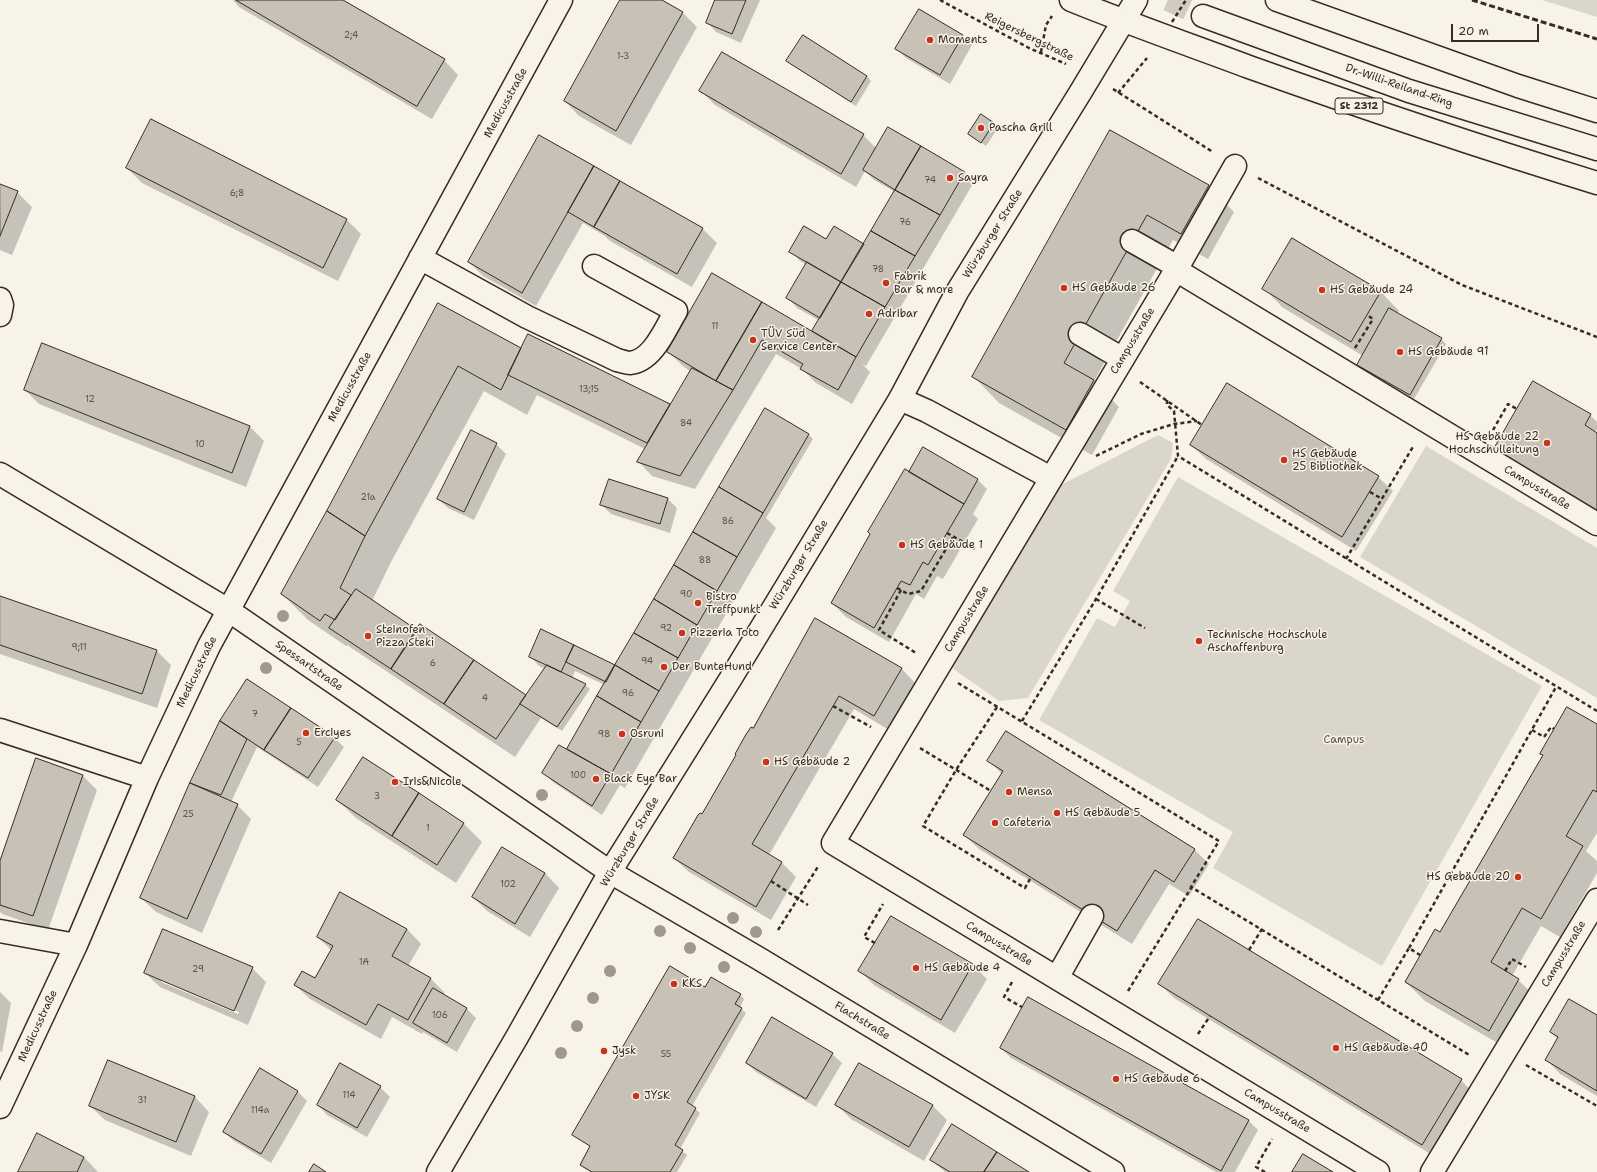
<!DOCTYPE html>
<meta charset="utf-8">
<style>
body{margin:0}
#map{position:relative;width:1597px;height:1172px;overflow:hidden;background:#f7f3e8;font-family:"Shantell Sans",sans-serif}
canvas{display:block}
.scale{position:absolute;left:1451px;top:24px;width:88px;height:18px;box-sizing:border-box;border:2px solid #3b2a1e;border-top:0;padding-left:5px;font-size:12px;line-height:14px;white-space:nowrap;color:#3b2a1e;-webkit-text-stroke:3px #f7f3e8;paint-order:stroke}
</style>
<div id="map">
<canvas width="1597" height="1172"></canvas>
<div class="scale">20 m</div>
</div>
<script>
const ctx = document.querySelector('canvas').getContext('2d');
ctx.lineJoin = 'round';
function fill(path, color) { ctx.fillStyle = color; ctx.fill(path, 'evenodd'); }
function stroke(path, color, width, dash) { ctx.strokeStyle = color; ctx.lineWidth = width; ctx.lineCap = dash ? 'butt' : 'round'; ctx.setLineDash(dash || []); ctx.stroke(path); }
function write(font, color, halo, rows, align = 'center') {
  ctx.font = font + ' "Shantell Sans",sans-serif'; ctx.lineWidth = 3; ctx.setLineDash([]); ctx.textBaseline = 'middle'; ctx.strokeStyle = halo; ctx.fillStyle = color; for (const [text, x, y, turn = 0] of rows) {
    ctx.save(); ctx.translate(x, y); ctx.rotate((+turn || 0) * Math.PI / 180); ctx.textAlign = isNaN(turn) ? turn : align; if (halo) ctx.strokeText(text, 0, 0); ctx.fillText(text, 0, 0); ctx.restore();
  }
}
const green = new Path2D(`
 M1542,0H1597V17Z
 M1158,435L1173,443L1171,459L1028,698L999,701L952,668L1057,487Z
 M1426,446L1597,548V698L1360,557Z
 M1178,477L1542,686L1382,966L1213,868L1233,832L1039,720L1097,618L1115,627L1130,601L1113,591Z`);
const shadow = new Path2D(`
 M233,0H341L444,60L458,75L432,119L239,7Z
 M621,0H660L683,13L697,27L631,145L579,116L565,101Z
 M717,0H760L741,43L716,32L707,22Z
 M919,10L963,36L972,45L950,84L906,58L897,49Z
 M803,36L867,76L871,81L856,106L792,65L788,61Z
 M722,53L863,135L877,149L964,172L974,182L866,366L862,364L870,372L852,404L816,383L802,369L776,354L695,489L652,476L638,461L645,449L537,395L527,415L484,391L391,562L372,601L418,631L526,696L546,669L539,666L530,656L542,631L615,666L808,434L813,439L766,518L776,528L625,788L620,785L602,815L553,782L543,772L572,752L568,749L605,685L575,671L572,678L585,685L590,689L562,731L541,718L515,757L347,645L346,646L308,620L282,594L328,511L438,304L522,349L528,335L671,406L691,372L683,366L668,352L813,333L820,321L797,308L788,298L807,265L800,261L791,251L826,240L864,245L895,192L874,180L865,171L856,187L715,105L701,91ZM540,661L552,666L551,668L540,663Z
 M151,121L347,220L361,234L338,281L142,183L127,168Z
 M993,124L998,128L986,146L969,134Z
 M1111,131L1208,186L1234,212L1208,259L1173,240L1094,381L1119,407L1092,455L999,403L973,376Z
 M540,136L703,229L717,243L692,287L610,241L605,236L583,223L536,306L483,276L469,262Z
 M0,185L17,192L32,207L12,255L0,250Z
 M1293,239L1381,292L1399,311L1397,314L1441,339L1446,344L1414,399L1363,369L1358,365L1363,356L1282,307L1264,288Z
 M43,344L250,427L264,441L246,487L39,404L25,390Z
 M1590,415L1597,422V429L1595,433L1597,434V514L1502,464Z
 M496,444L506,454L474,520L448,508L438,499Z
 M1191,445L1378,477L1393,491L1356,551L1206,459Z
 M923,448L978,480L987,489L973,514L978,519L943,579L937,576L924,599L916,594L889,642L846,617L832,603L913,475Z
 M609,480L668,499L677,508L670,533L611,514L602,505Z
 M0,597L157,651L171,665L157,708L0,654Z
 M816,619L902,669L916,684L889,730L854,709L769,855L782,863L796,877L771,920L689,872L674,858L702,816Z
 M247,681L334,738L344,747L318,787L257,747L231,802L237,805L251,819L202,933L156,912L141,898L191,784L220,721Z
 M1597,725V833L1586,851L1597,861V873L1560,937L1541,926L1512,976L1518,980L1537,998L1508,1049L1425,1001L1406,982L1440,933L1543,756L1541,753Z
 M1006,733L1195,850L1209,864L1189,896L1169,884L1132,944L979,849L964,835L1002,774L989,761Z
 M83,776L97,790L48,930L2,914L0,912V864Z
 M337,800L463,823L482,842L456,883L356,818Z
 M545,873L559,888L530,937L487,911L473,897Z
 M341,893L407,929L421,944L408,966L430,978L445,993L443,995L467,1009L476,1018L457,1052L423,1032L422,1034L392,1017L381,1039L310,999L295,985L315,979L331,950L318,937Z
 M891,917L973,965L987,979L955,1033L874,985L860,971Z
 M252,968L266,982L248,1025L160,987L145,973ZM161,979L239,1012L238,1014L161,982Z
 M1160,984L1461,1080L1475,1095L1437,1158L1174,998Z
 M706,989L740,995L744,999L740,1008L746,1013L692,1106L700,1113L680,1149L687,1155L677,1172H590L585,1169L581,1165L591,1147L573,1135Z
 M0,992L11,1003L2,1052L0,1051Z
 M1597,1016V1096L1560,1074L1546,1059L1558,1039L1551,1032Z
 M1001,1048L1248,1120L1258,1130L1235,1172H1216L1011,1058Z
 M832,1054L842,1063L816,1107L756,1072L747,1063Z
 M109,1062L195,1097L209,1112L191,1156L105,1120L90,1106Z
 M859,1064L933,1106L947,1120L924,1161L851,1119L836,1104Z
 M380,1087L390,1097L367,1137L327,1115L318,1105Z
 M297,1091L307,1101L271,1163L234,1141L224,1132Z
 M84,1157L98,1172H19Z
 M931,1160L1027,1172H945Z`);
const building = new Path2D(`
 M236,0H343L445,59L417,106Z
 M620,0H662L683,12L616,131L564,101Z
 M715,0H746L732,34L706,23Z
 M919,9L963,35L940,75L895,49Z
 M803,35L867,76L851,102L786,61Z
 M722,52L864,134L841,174L699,91Z
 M981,114L994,123L981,143L968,134Z
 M151,119L347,219L323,268L126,168Z
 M888,127L921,146L895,190L863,170Z
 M1110,130L1209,185L1181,234L1147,215L1064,363L1094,380L1066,430L972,377Z
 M539,135L594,166L522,293L468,262Z
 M921,146L965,172L940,215L895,190Z
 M594,166L620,181L594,227L568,212Z
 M620,181L703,228L677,274L594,227Z
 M0,184L18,191L0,236Z
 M895,190L940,215L915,256L871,231Z
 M804,226L826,239L834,226L864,244L841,282L789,252Z
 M871,231L915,256L885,307L841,282Z
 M1292,238L1381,291L1351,342L1262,289Z
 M807,262L841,282L820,318L786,298Z
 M712,273L762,302L716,381L667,352Z
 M841,282L885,307L856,357L812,331Z
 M762,302L856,357L838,390L800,369L803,364L762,340L733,390L716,381Z
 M438,303L521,348L501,390L458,366L365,536L327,511Z
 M1389,308L1442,338L1410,395L1357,365Z
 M528,334L670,404L647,443L508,375Z
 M42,343L250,426L232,473L24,390Z
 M692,368L733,390L680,476L637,462Z
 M1533,381L1591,414L1585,425L1597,433V511L1550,484L1491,454Z
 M1227,383L1379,476L1342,537L1190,445Z
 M765,408L809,434L763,513L719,487Z
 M471,430L497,443L464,512L437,499Z
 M923,447L978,479L964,504L909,472Z
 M905,469L964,504L928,565L923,562L910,585L901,581L874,628L831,603L870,534L868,532Z
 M609,479L668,498L660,524L600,505Z
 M719,487L763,513L737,557L693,532Z
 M327,511L365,536L340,588L351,595L335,620L325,614L320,621L281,594Z
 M693,532L737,557L717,591L674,565Z
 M674,565L717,591L697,625L654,599Z
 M356,589L417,630L391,669L329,628Z
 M0,596L157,650L142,694L0,645Z
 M654,599L697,625L678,658L634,633Z
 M815,618L902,668L874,716L839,696L752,844L782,862L756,907L673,858L698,815L700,813L702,814L736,755L735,754L745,736L751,727L753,728Z
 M420,624L474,660L444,704L391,669Z
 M541,629L574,645L561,672L529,657Z
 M634,633L678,658L659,691L615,665Z
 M574,645L615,665L606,682L566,662Z
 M474,660L526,695L496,739L444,704Z
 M547,665L586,684L557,727L520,704Z
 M615,665L659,691L641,722L597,696Z
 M247,679L291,708L264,750L220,721Z
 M597,696L641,722L611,774L567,749Z
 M1567,707L1597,724V792L1593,790L1566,836L1583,846L1541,919L1522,908L1491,962L1519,979L1489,1031L1405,982L1435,929L1440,932L1543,755L1540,754Z
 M291,708L335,737L308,778L264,750Z
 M220,721L247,739L221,795L190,783Z
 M1006,731L1195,849L1174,882L1155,870L1117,931L963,835L1003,771L987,761Z
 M559,745L611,774L592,806L542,773Z
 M363,757L419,793L392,836L336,800Z
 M36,758L83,775L33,916L0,905V861Z
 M190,783L238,804L187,919L140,898Z
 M419,793L464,823L437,865L392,836Z
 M502,847L545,873L515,924L472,897Z
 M340,892L407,929L392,956L431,978L408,1020L378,1004L366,1025L294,985L302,971L315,978L333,946L317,937Z
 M891,916L973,964L941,1020L858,971Z
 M1198,919L1462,1079L1422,1145L1158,984Z
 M163,929L253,967L234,1011L144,973Z
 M670,966L705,987L711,977L730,988L741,994L735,1004L742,1008L687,1102L696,1108L675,1145L683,1150L670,1172H592L580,1165L590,1146L572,1135Z
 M433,988L467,1008L447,1043L413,1023Z
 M1028,997L1249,1120L1221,1171L1000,1048Z
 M1569,999L1597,1015V1091L1545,1060L1558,1037L1550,1032Z
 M772,1017L833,1053L806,1099L746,1063Z
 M108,1060L195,1096L176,1142L89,1106Z
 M340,1063L381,1086L357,1128L317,1105Z
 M859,1063L933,1105L909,1147L835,1105Z
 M260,1068L298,1091L261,1154L223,1132Z
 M952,1124L997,1152L984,1172H950L930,1160Z
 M37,1133L84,1157L77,1172H18Z
 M997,1152L1029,1172H984Z
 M1303,1154L1333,1172H1292Z
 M314,1164L326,1172H309Z`);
const highwayTunnel = new Path2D(`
 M1168,0L1203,16`);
const path = new Path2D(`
 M940,0L1029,48L1066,64
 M1041,52L1046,25L1052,16
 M1113,89L1213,152
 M1118,93L1147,58
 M1258,178L1462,285L1597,337
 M1355,348L1373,319L1367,315
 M1140,382L1202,425
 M1167,400V405L1174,411L1178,456L1597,711
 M1493,430L1508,404L1517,409
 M1096,456L1141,434L1174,424L1197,421
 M1370,492L1382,499
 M947,533L977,550
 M1346,559L1414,445
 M897,588L908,594L921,591L953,537
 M901,590L879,630L916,653
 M1096,599L1145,628
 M958,683L1219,841L1191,887L1471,1056
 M833,706L871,727
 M997,707L956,770L923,826L1025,888L1031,877
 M1022,721L1096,599L1178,456
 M1532,730L1544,737L1551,727L1554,729
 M920,748L991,791
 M771,881L808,905
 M778,930L819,865
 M875,943L864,937L883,904
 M1409,948L1556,687
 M1249,950L1262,929
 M1505,971L1512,959L1526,967
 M1012,982L1004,997L1022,1007
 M1128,991L1191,888
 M1378,1000L1409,948L1420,955
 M1198,1034L1210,1016
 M1526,1065L1597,1106
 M1265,1172L1256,1167L1272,1139`);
const minor = new Path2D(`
 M1132,241L1178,267
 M420,258L527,317L617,360C621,361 626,363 630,363C653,361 665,329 676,311L594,266
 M1176,270L1235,166
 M0,299L2,305L0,315
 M1080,334L1123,359
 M900,399L927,411L1051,478
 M0,474L228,610L610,872L758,958L1113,1172
 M0,730L147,778
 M0,931L76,945
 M1057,978L1092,916
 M0,1107L76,945L147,778L209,646L561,0
 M1378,1172L833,843L1176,270L1597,524
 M1432,1172L1597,900`);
const major = new Path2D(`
 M438,1172L517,1037L610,872L731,678L900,399L957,292L1080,93L1136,0`);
const highway = new Path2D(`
 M1071,0C1130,24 1190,45 1249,67C1364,108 1480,147 1597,183
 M1277,0L1518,86L1597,111
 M1203,16L1409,91L1597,149`);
const rail = new Path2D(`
 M1472,0L1597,39`);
const pathBridge = new Path2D(`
 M1172,22L1186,0`);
const trees = [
 [283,616],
 [266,668],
 [542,795],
 [733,918],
 [660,931],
 [756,932],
 [690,948],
 [724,967],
 [610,971],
 [593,998],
 [577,1026],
 [561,1053]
];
const markers = [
 [930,40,4,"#c8321e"],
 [981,128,4,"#c8321e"],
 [950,178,4,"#c8321e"],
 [886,283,4,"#c8321e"],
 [1064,288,4,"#c8321e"],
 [1322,290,4,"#c8321e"],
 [869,314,4,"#c8321e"],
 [753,340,4,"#c8321e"],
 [1400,352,4,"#c8321e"],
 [1547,443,4,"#c8321e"],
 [1284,460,4,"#c8321e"],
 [902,545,4,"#c8321e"],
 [698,603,4,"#c8321e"],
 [682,633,4,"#c8321e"],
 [368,636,4,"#c8321e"],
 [1199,641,4,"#c8321e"],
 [664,667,4,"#c8321e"],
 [306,733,4,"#c8321e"],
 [622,734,4,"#c8321e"],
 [766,762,4,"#c8321e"],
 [596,779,4,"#c8321e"],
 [395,782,4,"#c8321e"],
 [1009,792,4,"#c8321e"],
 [1057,813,4,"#c8321e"],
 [995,823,4,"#c8321e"],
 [1518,877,4,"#c8321e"],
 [916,968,4,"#c8321e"],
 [674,984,4,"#c8321e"],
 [1336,1048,4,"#c8321e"],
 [604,1051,4,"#c8321e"],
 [1116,1079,4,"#c8321e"],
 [636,1096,4,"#c8321e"]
];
const numberNames = [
 ["2;4",351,36],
 ["1-3",623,57],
 ["74",930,181],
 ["6;8",237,194],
 ["76",905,223],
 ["78",878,270],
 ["11",715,327],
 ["13;15",589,390],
 ["12",90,400],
 ["84",686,424],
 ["10",200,445],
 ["21a",368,498],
 ["86",728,522],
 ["88",705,561],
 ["90",686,595],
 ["92",666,629],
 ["9;11",79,648],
 ["94",647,662],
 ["6",433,664],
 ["96",628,694],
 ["4",485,699],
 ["7",255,715],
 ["98",604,735],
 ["5",299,743],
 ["100",578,776],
 ["3",377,797],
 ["25",188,815],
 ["1",428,829],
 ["102",508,885],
 ["1A",364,963],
 ["29",198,970],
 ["106",440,1016],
 ["55",666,1055],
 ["114",349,1096],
 ["31",142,1101],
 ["114a",260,1111]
];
const shields = [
 [1359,106,48]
];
const shieldNames = [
 ["St 2312",1359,106]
];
const streetNames = [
 ["Reigersbergstraße",1029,37,26],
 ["Dr.-Willi-Reiland-Ring",1399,86,19],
 ["Medicusstraße",506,103,-61],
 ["Würzburger Straße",993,234,-58],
 ["Campusstraße",1133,341,-59],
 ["Medicusstraße",350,387,-61],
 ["Campusstraße",1537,488,31],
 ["Würzburger Straße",799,565,-59],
 ["Campusstraße",967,619,-59],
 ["Spessartstraße",309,666,35],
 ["Medicusstraße",197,672,-64],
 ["Würzburger Straße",630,842,-59],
 ["Campusstraße",999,944,31],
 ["Campusstraße",1564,954,-59],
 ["Flachstraße",862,1021,31],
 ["Medicusstraße",38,1026,-65],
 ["Campusstraße",1277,1111,31]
];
const poiNames = [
 ["Moments",938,40],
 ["Pascha Grill",989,128],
 ["Sayra",958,178],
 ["Fabrik",894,277],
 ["Bar & more",894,290],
 ["HS Gebäude 26",1072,288],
 ["HS Gebäude 24",1330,290],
 ["Adribar",877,314],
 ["TÜV Süd",761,334],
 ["Service Center",761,347],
 ["HS Gebäude 91",1408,352],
 ["HS Gebäude 22",1539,437,"right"],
 ["Hochschulleitung",1539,450,"right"],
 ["HS Gebäude",1292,454],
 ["25 Bibliothek",1292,467],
 ["HS Gebäude 1",910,545],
 ["Bistro",706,597],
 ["Treffpunkt",706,610],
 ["Steinofen",376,630],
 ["Pizza Steki",376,643],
 ["Pizzeria Toto",690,633],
 ["Technische Hochschule",1207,635],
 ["Aschaffenburg",1207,648],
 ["Der BunteHund",672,667],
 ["Erciyes",314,733],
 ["Osruni",630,734],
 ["HS Gebäude 2",774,762],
 ["Black Eye Bar",604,779],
 ["Iris&Nicole",403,782],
 ["Mensa",1017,792],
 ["HS Gebäude 5",1065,813],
 ["Cafeteria",1003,823],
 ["HS Gebäude 20",1510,877,"right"],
 ["HS Gebäude 4",924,968],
 ["KKS",682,984],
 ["HS Gebäude 40",1344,1048],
 ["Jysk",612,1051],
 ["HS Gebäude 6",1124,1079],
 ["JYSK",644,1096]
];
const parkNames = [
 ["Campus",1344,740]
];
fill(green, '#dbd6cb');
fill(shadow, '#0003');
fill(building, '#c8c1b6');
stroke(building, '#3b2a1e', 1);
stroke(highwayTunnel, '#d1cbc0', 22, [22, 11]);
stroke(minor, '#3b2a1e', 25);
stroke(major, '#3b2a1e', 25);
stroke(highway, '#3b2a1e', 25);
stroke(path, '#3b2a1e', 2.5, [4, 3]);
stroke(minor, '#f7f3e8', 22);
stroke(major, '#f7f3e8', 22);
stroke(highway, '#f7f3e8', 22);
stroke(rail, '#3b2a1e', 3, [6, 3]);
stroke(pathBridge, '#3b2a1e', 2.5, [4, 3]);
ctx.fillStyle = '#a1978c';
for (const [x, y] of trees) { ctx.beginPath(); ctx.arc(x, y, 6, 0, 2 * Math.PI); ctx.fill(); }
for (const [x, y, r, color] of markers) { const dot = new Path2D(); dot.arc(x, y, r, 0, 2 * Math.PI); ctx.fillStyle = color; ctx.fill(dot); stroke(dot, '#f7f3e8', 1.5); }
write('9px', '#5e5044', null, numberNames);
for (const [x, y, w] of shields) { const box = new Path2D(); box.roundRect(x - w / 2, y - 8, w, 16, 3); ctx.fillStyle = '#f7f3e8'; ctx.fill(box); stroke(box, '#3b2a1e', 1); }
write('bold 10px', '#3b2a1e', null, shieldNames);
write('11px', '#3b2a1e', '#f7f3e8', streetNames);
write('11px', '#3b2a1e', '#f7f3e8', poiNames, 'left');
write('11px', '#5b4c41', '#f7f3e8', parkNames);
</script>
